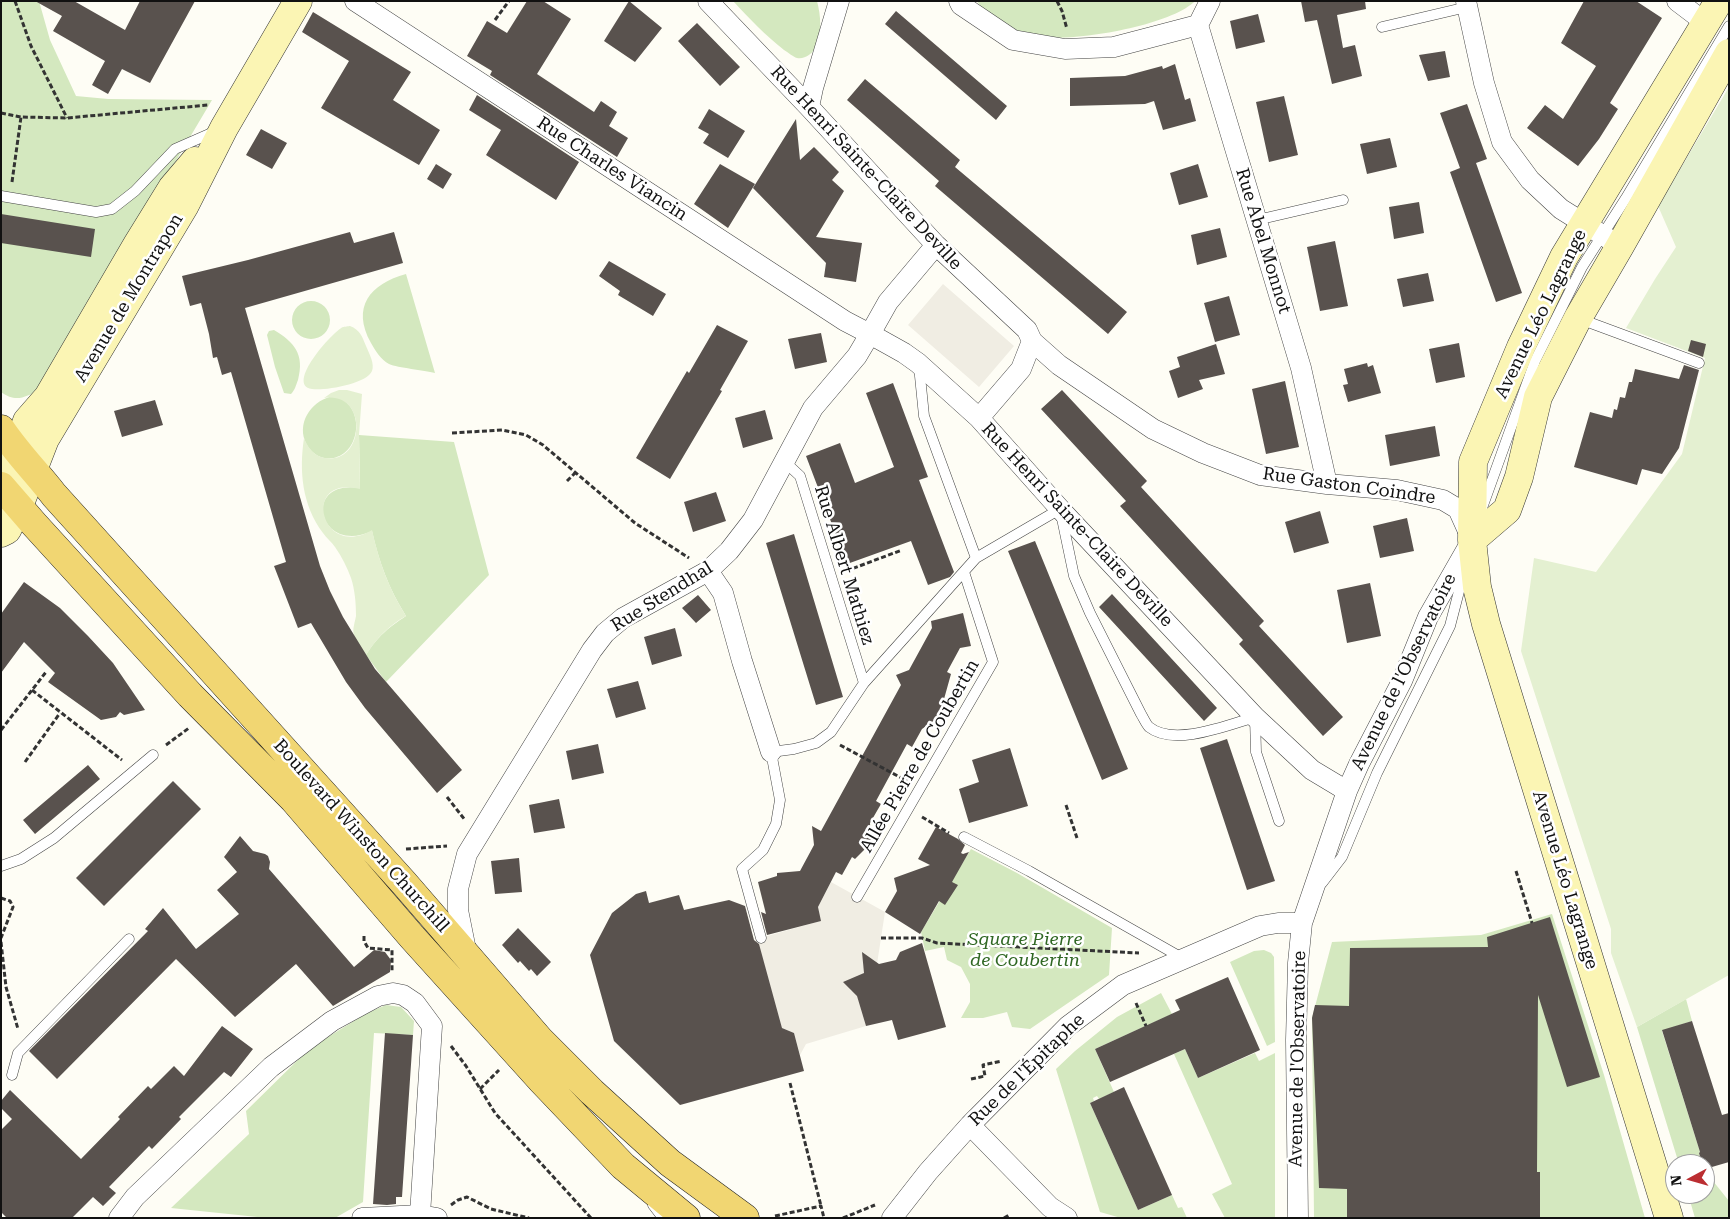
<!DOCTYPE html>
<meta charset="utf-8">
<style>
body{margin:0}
#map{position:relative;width:1730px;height:1219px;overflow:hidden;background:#fefdf5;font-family:"Roboto Serif",serif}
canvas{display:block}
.frame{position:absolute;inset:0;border:2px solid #111;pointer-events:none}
.north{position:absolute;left:1665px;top:1154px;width:50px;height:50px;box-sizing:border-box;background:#fff;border:1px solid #a0a0a0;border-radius:50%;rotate:264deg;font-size:14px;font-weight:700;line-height:20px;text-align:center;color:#111}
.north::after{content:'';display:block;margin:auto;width:18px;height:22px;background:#bb2e32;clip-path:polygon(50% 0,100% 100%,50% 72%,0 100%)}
</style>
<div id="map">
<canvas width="1730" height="1219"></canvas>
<div class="frame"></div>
<div class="north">N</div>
</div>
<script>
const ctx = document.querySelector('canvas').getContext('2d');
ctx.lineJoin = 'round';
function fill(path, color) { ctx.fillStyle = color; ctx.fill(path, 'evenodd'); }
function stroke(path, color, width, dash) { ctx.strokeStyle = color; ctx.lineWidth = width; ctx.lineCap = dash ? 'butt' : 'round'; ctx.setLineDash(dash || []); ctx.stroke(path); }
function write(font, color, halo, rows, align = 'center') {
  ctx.font = font + ' "Roboto Serif",serif'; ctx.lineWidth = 5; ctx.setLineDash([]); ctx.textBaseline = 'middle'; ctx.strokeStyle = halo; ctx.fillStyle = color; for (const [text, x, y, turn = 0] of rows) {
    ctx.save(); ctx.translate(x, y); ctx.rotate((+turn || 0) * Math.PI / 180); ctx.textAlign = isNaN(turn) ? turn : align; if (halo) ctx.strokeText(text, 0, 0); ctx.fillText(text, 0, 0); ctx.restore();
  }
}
const green = new Path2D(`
 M1,1H39L50,40L76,96L108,99L212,100L40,390C25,397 16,403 1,392Z
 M733,1H817C821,16 822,33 816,47C813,53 804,60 797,58C793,57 788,52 784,50C765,35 750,19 733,1Z
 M977,1H1195C1171,26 1064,45 1030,35C1012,30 987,18 977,1Z
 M406,274L435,373C424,370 398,368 389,364C381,360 375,350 371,343C351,307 370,284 406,274Z
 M292 320a19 19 0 1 1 38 0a19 19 0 1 1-38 0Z
 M274,330C294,342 305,354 298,380C296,385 295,390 291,394L284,393L275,367L267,335L269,331Z
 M334,396C338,397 342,398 345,401C367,419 355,463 324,458C315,456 308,449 305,441C297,420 314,399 334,396Z
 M359,435L454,442L489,575L386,682L366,655C378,636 388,628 406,616C389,589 379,562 372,531C319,556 300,479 360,488Z
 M971,849L1017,873L1112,928L1109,975L1030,1029L1012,1027L1007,1012L983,1018H961L970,1002V984L961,967L947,960L944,947L925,951L921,932Z
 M1552,914L1604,1075L1645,1218H1314L1312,1018L1332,942L1481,935Z
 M1264,950L1271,953L1274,957L1275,1042L1267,1046L1230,962L1254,951Z
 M1161,993L1172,1014L1095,1049L1114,1092L1099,1099L1097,1096L1093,1098L1094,1101L1090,1103L1138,1210L1172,1195L1178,1208L1182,1207L1187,1218H1121L1100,1212L1056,1069L1075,1051L1117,1017Z
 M1686,999L1692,1021L1662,1031L1700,1152L1699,1153L1702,1164H1679L1637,1027Z
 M386,1005L401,1007L414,1021L413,1035L374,1033L363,1202L335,1218H267L171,1208L249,1134L246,1111L310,1048L367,1013Z
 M1185,1049L1198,1078L1255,1053L1259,1061L1275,1053V1218H1225L1212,1194L1232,1184L1174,1054Z
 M1705,1171L1729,1201V1218H1695L1688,1194H1705Z`);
const pitch = new Path2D(`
 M1729,87V975L1637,1027L1611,953V929L1521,651L1534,558L1596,572L1682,454L1705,358L1626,328L1655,279L1676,247L1658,206Z
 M350,326C360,330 362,336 366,346C369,353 375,364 372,371C367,384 324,391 312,389C285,385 332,332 343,327C344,327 349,326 350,326Z
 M339,390H347L362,394L359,435L360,489C300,474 321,561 372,530C379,562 389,589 406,616C388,626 377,638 366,655C362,649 356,642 354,635C352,630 355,622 356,616C356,604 355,590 351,578C347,567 342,557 335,547C332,542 326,538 323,533C302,505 299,471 304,438C308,448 314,456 325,458C365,465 369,391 324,398L331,393Z`);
const plaza = new Path2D(`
 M943,284L1014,346L979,387L908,325Z
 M831,882L885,912L877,964L872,959L865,960L863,964L865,971L860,978L851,979L848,984L851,991H856L866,1026L806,1044L800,1055L794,1033L782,1028L757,939L820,921L818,907Z`);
const building = new Path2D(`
 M35,1H74L125,30L140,1H195L150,83L122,69L108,94L92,85L105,61L53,31L62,16Z
 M527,1H543L571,19L537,74L594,112L601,101L617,112L609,126L628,138L617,157L490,75L492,71L467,56L487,21L507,33Z
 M629,1L662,28L635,62L604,41Z
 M1301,1H1365L1366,9L1337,15L1343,48L1355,45L1362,76L1332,84L1317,20L1305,22Z
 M1584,1H1636L1662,18L1610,103L1618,109L1599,139L1578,166L1527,128L1545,105L1563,119L1596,66L1561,43Z
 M896,11L1007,106L996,120L885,24Z
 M313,12L411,72L393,100L440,130L419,165L321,108L349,61L302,32Z
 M1258,14L1265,42L1236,49L1230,21Z
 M697,23L740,67L720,86L678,41Z
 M1445,51L1450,77L1428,81L1419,55Z
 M1175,64L1185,100L1190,98L1196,121L1163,130L1154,101L1145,104L1070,106V78L1125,76L1162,66L1163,69Z
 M865,79L960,160L955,167L1127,312L1108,334L935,186L939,181L847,100Z
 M477,95L579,162L556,200L486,155L501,130L469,110Z
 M1284,96L1298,155L1269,162L1256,102Z
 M1467,104L1487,159L1476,163L1522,293L1496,302L1450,172L1460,168L1440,113Z
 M709,109L745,131L728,158L703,143L709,134L698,128Z
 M796,119L800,160L814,147L839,172L832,180L844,191L816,237L862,243L856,282L824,277L826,263L753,188Z
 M261,129L287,143L272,169L246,155Z
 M1390,138L1397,167L1367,174L1360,144Z
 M436,164L452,174L443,189L427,179Z
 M720,164L755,184L728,228L694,204Z
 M1198,164L1208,197L1179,205L1170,173Z
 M1419,202L1424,233L1394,239L1389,207Z
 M1,214L95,229L91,257L1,243Z
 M1220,228L1227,257L1197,265L1191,235Z
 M350,232L354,243L394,232L403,263L245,308L320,566L330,591L343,617L375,669L462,770L437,793L365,708L346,682L311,623L298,628L274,566L286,562L231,372L222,375L217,357L213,358L209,334L201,303L190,306L182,276L248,260Z
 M1335,241L1348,306L1320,311L1307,247Z
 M609,261L666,294L653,316L618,295L620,291L599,276Z
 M1428,273L1434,301L1403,307L1397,279Z
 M1229,296L1240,335L1215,342L1204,303Z
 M717,325L748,341L720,390L722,391L670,479L636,458L687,371L689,373Z
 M821,333L827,362L795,369L788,339Z
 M1691,340L1706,344L1703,357L1688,351Z
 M1459,343L1465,377L1436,383L1429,349Z
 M1216,344L1225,374L1199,380L1203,389L1178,398L1169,371L1180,367L1177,357Z
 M1367,363L1368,367L1373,365L1381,393L1348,402L1343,385L1348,384L1344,369Z
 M1684,365L1699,370L1679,448L1662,474L1642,469L1637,485L1574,467L1590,412L1612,418L1614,409L1617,410L1620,397L1625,398L1629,382H1632L1635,369L1679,379Z
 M1285,381L1299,447L1266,454L1252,389Z
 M893,383L928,477L919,480L954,572L950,577L928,585L911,541L847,564L806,456L840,443L855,483L894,467L866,393Z
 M1062,390L1147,481L1141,487L1264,621L1259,626L1343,717L1323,736L1239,644L1243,640L1120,506L1126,501L1041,409Z
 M155,400L163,425L122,437L114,411Z
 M765,410L773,439L743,448L735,418Z
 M1435,426L1440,456L1390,466L1385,435Z
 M716,492L726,521L693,532L684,502Z
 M1320,511L1329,543L1294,553L1285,522Z
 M1407,518L1414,551L1380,558L1373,526Z
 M794,534L843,697L816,705L766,543Z
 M1035,541L1128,769L1102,780L1008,551Z
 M24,582L60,608L88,636L113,663L145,710L124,715L120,712L116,717L101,720L48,682L55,673L24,642L1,673V614Z
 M1370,583L1381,636L1347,643L1337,590Z
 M1112,594L1217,708L1204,721L1099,607Z
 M698,595L711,610L696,623L682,608Z
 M963,613L971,646L960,648L947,672L951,674L939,717L922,729L912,747L907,744L876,801L881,804L870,823L871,843L855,859L852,857L842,875L836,872L818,907L821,921L767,935L761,912L766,914L758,882L777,876V873L800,871L814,845L812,826L821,831L901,685L896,675L909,670L932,628L931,621Z
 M675,628L682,656L652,665L644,637Z
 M638,681L646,709L616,718L607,689Z
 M1227,739L1275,881L1247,890L1200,748Z
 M598,744L604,773L572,780L566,751Z
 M1010,748L1028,806L969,823L959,789L979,782L972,760Z
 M88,765L100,779L35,834L23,820Z
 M173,781L201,809L104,906L76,878Z
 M559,799L565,828L534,833L529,805Z
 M936,827L958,839L965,845L961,853L963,854L969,852L952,882L958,885L945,905L939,901L920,934L885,912L897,891L894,878L930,865L918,859Z
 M240,836L253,851L265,854L268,856L270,862L269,869L354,967L374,950L385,952L391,960L390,972L333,1006L296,964L235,1017L176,959L57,1079L29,1051L148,931L145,929L163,908L196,949L239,914L217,890L237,872L224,857Z
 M519,858L522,892L495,894L491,861Z
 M646,891L649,903L679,895L684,910L729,900L745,906L754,940L759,944L782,1028L794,1033L804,1071L680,1105L614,1041L590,955L612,913L636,894Z
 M1550,917L1600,1077L1567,1087L1538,995L1537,1172H1540V1218H1347V1189L1319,1188L1312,1018L1315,1005L1349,1006L1350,948L1488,947L1487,937Z
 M518,928L551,962L537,976L531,969L529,971L520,961L518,963L502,945Z
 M922,943L946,1027L898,1040L892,1020L866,1026L857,996L843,982L864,973L862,952L879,964L896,960L900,952Z
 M1228,977L1260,1050L1198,1078L1185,1049L1110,1082L1095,1049L1180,1010L1175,1000Z
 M1692,1021L1722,1115L1729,1113V1162L1705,1169V1164H1702L1699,1153L1700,1152L1662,1030Z
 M222,1026L253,1049L231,1077L224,1072L179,1117L181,1119L152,1149L149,1146L109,1187L116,1193L103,1206L93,1197L72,1218H7L1,1212V1130L12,1119L1,1108V1101L10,1090L81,1159L120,1119L118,1117L148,1086L151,1089L174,1066L184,1076Z
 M385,1033L413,1035L402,1197H396V1204L387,1205L373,1204Z
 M1124,1087L1172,1195L1138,1210L1090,1103Z`);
const path = new Path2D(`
 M15,1L31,46L67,118
 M1057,1L1062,11L1067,29
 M495,20L509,1
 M1,113L21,117
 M12,182L21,117L67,118L208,105
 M452,433L502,430L526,435L543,445L635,523L689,558
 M567,481L576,472
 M846,571L902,550
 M32,690L122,760
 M1,730L46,672
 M166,745L189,728
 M840,745L907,781
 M25,762L60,713
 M447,797L465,820
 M1066,805L1077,838
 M922,817L949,833
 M406,849L447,846
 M1516,871L1532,923
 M1,898L10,901L13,907L1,938
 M364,936V941L368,948L392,950V972
 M881,938H922L937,943L1139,953
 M1,942L6,987L18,1029
 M1136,1003L1146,1026
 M451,1046L466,1066L495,1113L591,1218
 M971,1079L985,1076L983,1065L1002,1061
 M790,1083L821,1206
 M480,1089L499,1070
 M451,1205L458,1200L467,1197L491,1209L529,1218
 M775,1216L821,1206L824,1218
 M843,1218L875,1205
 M1004,1218L1009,1215`);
const lane = new Path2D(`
 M1382,27L1467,7
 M1,196L96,212L112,209L135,191L175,149L216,131
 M1257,220L1343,200
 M1580,319L1699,363
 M919,366L924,416L976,558
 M785,462L800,476L864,683
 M1482,508L1535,361L1582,267L1626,198L1729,26
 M964,837L1029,871L1184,959
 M1,866L21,859L54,838L153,755
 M1322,883L1342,857L1377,773L1450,626L1465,568
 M857,897L993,662L964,572
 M761,938L742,869L763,850L776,824L780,800L771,752L794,749L816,743L831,732L864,683L976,558L1060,509L1074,576L1090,613L1141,714C1143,717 1146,724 1149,727C1174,747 1228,725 1255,717L1256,752L1279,821
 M12,1075L18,1053L129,939
 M653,1205L663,1218`);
const street = new Path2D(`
 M355,1L845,321L870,334L857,356L813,408L753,520L729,551L708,571L623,618L605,633L592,650L467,854L458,889V910L467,955
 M708,1L809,107L936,245L1027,330L1032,341L1059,365L1153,429L1203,453L1260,475L1327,484L1397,490L1443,500L1458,509L1472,540L1428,617L1402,681L1359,764L1347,791L1302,923L1298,963L1296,1040L1298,1218
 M959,1L961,5L1013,40L1065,49L1114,47L1198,25
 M1210,1L1198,25L1301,368L1327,484
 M1466,1L1484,83L1502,142L1530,180L1561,209L1620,246
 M1677,1L1706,23
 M809,107L813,88L839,1
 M936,245L888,302L870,334L904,353L918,363L979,418L1060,509L1255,717L1312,770L1347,791
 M979,418L1021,369L1032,341
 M708,571L723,593L742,661L771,752
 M970,1125L1050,1207L1067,1218
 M119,1218L135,1197L271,1067L332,1021L378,996L393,993L403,995L415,1003L432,1026L420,1215
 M362,1218L420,1215L437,1218
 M892,1218L928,1172L970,1125L1068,1026L1123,985L1260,926L1278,923H1302`);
const secondary = new Path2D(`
 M1,476L16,451L27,421L48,397L138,243L172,188L195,161
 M1,533L7,530L19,506L45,439L185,205L224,128L298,1
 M1472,540L1507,510L1519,477L1538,397L1578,318L1620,246L1729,53
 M1669,1218L1486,624L1477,587L1472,540L1473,462L1521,347L1564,257L1719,1`);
const primary = new Path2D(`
 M1,429C17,453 37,473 54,495L404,883L540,1040L592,1092L670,1163L745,1218
 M1,486L34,524L190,695L294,800L412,937L542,1081L623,1166L686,1218`);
const streetNames = [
 ["Rue Henri Sainte-Claire Deville",866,168,47],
 ["Rue Charles Viancin",612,169,33],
 ["Rue Abel Monnot",1263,241,73],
 ["Avenue de Montrapon",129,298,-59],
 ["Avenue Léo Lagrange",1541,314,-64],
 ["Rue Gaston Coindre",1349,486,8],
 ["Rue Henri Sainte-Claire Deville",1077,525,47],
 ["Rue Albert Mathiez",844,565,73],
 ["Rue Stendhal",662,597,-32],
 ["Avenue de l'Observatoire",1404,672,-64],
 ["Allée Pierre de Coubertin",920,756,-60],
 ["Boulevard Winston Churchill",361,836,48],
 ["Avenue Léo Lagrange",1565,880,73],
 ["Avenue de l'Observatoire",1298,1059,-89],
 ["Rue de l'Épitaphe",1027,1070,-44]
];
const parkNames = [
 ["Square Pierre",1025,940],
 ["de Coubertin",1025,961]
];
fill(green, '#d4e8bf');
fill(pitch, '#e4f0d1');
fill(plaza, '#f0ede3');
fill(building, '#59524e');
stroke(lane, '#444', 11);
stroke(street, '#444', 21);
stroke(secondary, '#333', 29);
stroke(primary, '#222', 29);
stroke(path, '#333', 3, [5, 2.5]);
stroke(lane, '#fff', 10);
stroke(street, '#fff', 20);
stroke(secondary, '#fbf5b4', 28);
stroke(primary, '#f1d672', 28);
write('18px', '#111', '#fff', streetNames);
write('italic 18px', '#2f6723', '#fff', parkNames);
</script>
